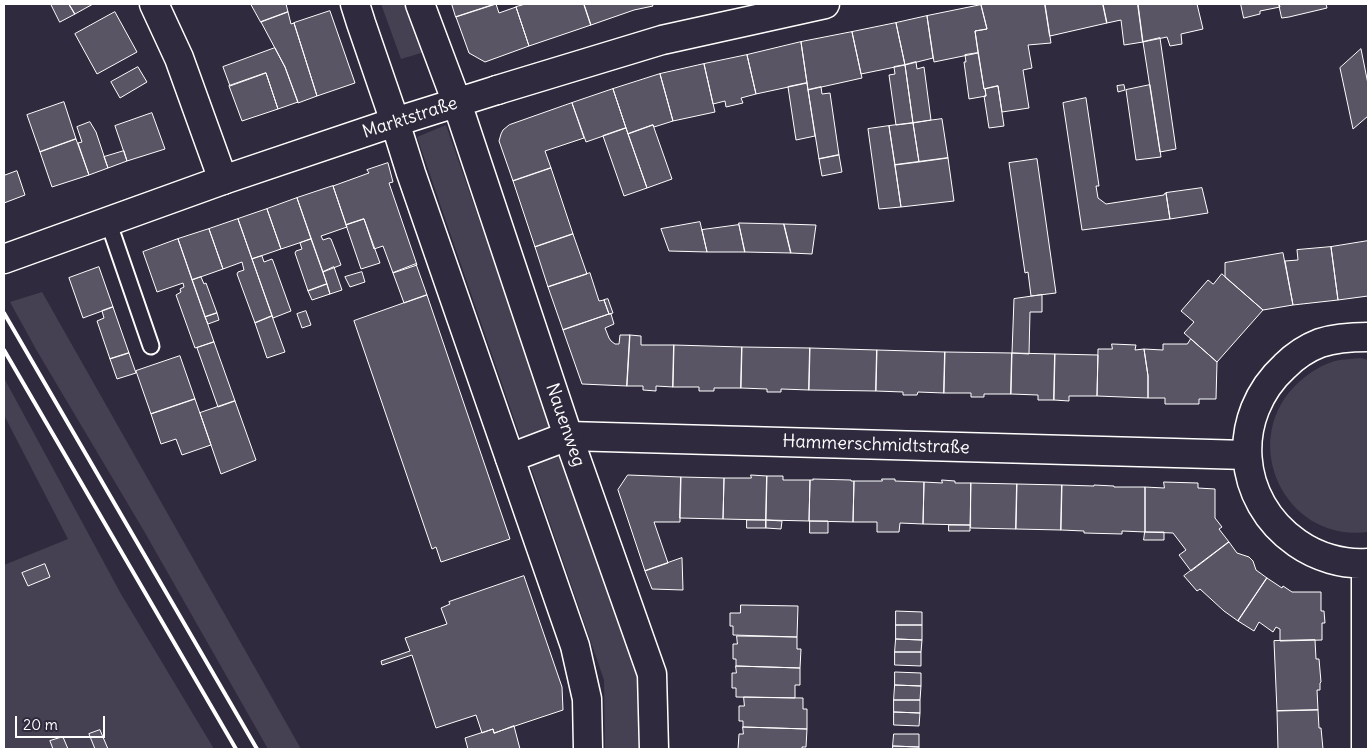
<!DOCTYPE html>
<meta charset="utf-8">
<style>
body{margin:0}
#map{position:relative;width:1372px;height:753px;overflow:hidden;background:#2f2a3d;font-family:Delius,sans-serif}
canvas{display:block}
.frame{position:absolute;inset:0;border:5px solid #fff;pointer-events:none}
.scale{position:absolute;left:15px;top:716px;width:90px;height:22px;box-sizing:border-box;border:2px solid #fff;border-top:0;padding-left:6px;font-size:15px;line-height:18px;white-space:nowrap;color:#fff;-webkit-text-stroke:4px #2f2a3d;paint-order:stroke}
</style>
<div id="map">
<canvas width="1372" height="753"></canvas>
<div class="frame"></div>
<div class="scale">20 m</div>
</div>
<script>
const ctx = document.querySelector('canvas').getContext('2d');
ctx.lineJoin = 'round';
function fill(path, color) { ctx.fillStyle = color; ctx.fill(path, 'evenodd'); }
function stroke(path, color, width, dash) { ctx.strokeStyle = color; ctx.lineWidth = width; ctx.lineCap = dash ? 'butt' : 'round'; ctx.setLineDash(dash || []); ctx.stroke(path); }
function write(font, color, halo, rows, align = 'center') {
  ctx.font = font + ' Delius,sans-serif'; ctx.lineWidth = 4; ctx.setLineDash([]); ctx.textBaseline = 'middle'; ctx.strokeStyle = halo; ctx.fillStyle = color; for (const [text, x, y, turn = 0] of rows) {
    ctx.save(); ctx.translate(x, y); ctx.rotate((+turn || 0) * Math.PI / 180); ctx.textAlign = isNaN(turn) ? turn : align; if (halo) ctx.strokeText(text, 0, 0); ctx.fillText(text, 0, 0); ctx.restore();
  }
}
const green = new Path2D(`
 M381,4H412L428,51L401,59Z
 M446,125L566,468L640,682L641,749H605L604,680L417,137Z
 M42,292L301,749H268L144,531L37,351L10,302Z
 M1361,358L1368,360V532C1284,543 1236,439 1299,382C1309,373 1321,365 1335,361C1343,359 1353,359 1361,358Z
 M4,378L121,594L214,749H4V565L68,539L4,415Z`);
const building = new Path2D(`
 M51,4H69L75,14L60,22Z
 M69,4H93L75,14Z
 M251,4H286L288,12L261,22Z
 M452,4H496L456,17Z
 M496,4L499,13L516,7L529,46L485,62L469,53L456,17Z
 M526,4H584L591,25L529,46L516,7Z
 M584,4H652L653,6L634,10L591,25Z
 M985,4H1045L1051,43L1028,45L1032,68L1023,70L1029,108L1002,112L998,86L984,89L975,31L987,29L981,5Z
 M1045,4H1103L1107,23L1050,36Z
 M1103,4H1138L1143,42L1124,45L1121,20L1107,23Z
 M1138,4H1197L1203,29L1181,34L1182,44L1170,46L1167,37L1143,42Z
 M1241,4H1279L1280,7L1260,11V14L1244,18Z
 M1279,4H1326L1327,8L1289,17L1282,18Z
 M981,5L987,29L975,31L978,53L934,62L927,16Z
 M330,11L355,83L317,96L294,23Z
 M115,12L137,52L97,74L75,34Z
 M288,12L291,24L294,23L317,96L298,103L285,67L261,22Z
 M927,16L933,58L905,65L896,23Z
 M896,23L905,65L861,74L852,32Z
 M852,32L862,78L808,90L801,42Z
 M1160,38L1176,149L1160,152L1143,42Z
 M801,42L807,83L756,94L747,55Z
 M275,48L285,67L298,102L278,109L266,73L230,86L223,67Z
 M1361,49L1368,84V116L1353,129L1340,68Z
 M978,53L984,89H985L986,96L969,99L964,62H966L965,55Z
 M747,55L756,94L741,98L743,103L726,107L725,101L713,104L704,64Z
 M916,62L917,69L924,67L931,120L913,123L905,65Z
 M704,64L715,112L673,121L660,74Z
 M905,65L913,123L896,125L889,75L895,74L894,67Z
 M138,67L147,82L120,98L111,82Z
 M266,73L278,109L242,121L229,86Z
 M660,74L673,121L654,127L653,125L628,134L613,89Z
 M807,83L815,136L796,140L788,87Z
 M1124,85L1125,90L1118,92L1117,86Z
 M1150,85L1161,157L1136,160L1126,90Z
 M998,86L1004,126L989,128L984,96H986L985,89Z
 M821,87L822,94L830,93L839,155L819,159L808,90Z
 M613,89L626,128L586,142L572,103Z
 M1086,98L1099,186H1096L1098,198L1106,204L1164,195V194L1166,193L1170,219L1082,230L1063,103Z
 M64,102L76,139L40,152L27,115Z
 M572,103L584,138L545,151L551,168L513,181L499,141L501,134L503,130L509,125Z
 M152,113L165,149L127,161L115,126Z
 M942,119L948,158L919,162L913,123Z
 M90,122L96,132L108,168L89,175L78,143L82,142L77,127Z
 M913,123L919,162L895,165L889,126Z
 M653,125L672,179L647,188L628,134Z
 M889,126L901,207L879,209L868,129Z
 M626,128L647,188L624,196L603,136Z
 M76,139L89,175L52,187L40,152Z
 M124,151L127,161L108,168L104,157Z
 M839,155L842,172L822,176L819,159Z
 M948,158L954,201L901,207L895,165Z
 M1037,159L1056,293L1031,296L1028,272L1025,273L1009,163Z
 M388,163L393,182L389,183L417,265L393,273L383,246L374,249L364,219L346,225L333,186L369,173L367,170Z
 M551,168L573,234L535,247L513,181Z
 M17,171L25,195L4,203V173V175Z
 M333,186L347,227L321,236L323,240L329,238L331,239L341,265L323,272L297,198Z
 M1202,188L1208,213L1170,219L1166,193Z
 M297,198L311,239L281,249L267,209Z
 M267,209L281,249L252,259L238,219Z
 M238,219L272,316L255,323L237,274L238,272L244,270L242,262L223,269L209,229Z
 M364,219L380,263L361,269L346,225Z
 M700,222L707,252L669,251L661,229Z
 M739,223L784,224L791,253L745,252Z
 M784,224L816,225L812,254L791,253Z
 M739,225L745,252H707L702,230Z
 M209,229L223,269L192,280L178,239Z
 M573,234L587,274L548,287L535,247Z
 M178,239L214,342L195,348L176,295L181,292L180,289L184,287L183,283L157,292L143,252Z
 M311,239L327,284L308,291L295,253L296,251L302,249L300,243Z
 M1368,241V296L1338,300L1331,247Z
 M1331,247L1338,300L1293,305L1285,261L1298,260L1297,250Z
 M1283,253L1293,305L1263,310L1225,277V263Z
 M262,256L264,262L272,259L273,261L291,311L273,318L252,259Z
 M416,264L427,295L404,303L393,273Z
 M99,267L113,307L83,318L69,278Z
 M334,267L342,290L330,294L323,272Z
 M362,272L365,282L350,287L345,277Z
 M590,273L599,301L604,300L609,314L563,330L548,287Z
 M1222,274L1263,310L1217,362L1184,333L1194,322L1181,311L1208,280L1213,284Z
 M201,277L204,284L206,283L217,313L205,317L192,280Z
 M327,284L330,294L312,300L308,291Z
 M427,295L510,539L441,562L436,547L432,549L354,321Z
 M1042,295V312H1030L1029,354L1012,353L1014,299Z
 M608,299L613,313L609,314L604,300Z
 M113,307L129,353L110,359L97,321L104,318L102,311Z
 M306,311L311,325L302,328L297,314Z
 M217,313L219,320L208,324L205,317Z
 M609,314H611L614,324L605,328L609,338L611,341L615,344H619L620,335H630L627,386L582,384L563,330Z
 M272,316L285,352L267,358L255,323Z
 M630,335L641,336V345H674L673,387L656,386V391L643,390V386H627Z
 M1191,339L1217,362L1216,399H1199V404H1165V398H1148V376L1144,349L1163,350V344H1187Z
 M214,342L235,401L218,407L197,348Z
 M1112,344L1136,345L1135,350L1144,349L1148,376V398L1097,396L1098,349H1112Z
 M674,345L742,347L741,388H714V391H699V387H673Z
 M742,347L810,348L809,390L781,389V392H767V389L741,388Z
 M810,348L877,350L876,391L809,390Z
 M877,350L945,352L944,393L918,392L917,395H903V392L876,391Z
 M945,352L1012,353L1011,394H984V397H971V393H944Z
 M129,353L136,373L117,379L110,359Z
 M1012,353L1055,354L1054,400H1038V395L1011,394Z
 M1055,354L1098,355L1097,396H1069V401L1054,400Z
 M180,356L195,399L151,414L136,371Z
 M195,399L211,445L182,455L176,439L161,444L151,414Z
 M235,401L256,460L221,474L200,413Z
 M628,475L681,477L680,522H654L668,563L645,571L618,490Z
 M751,475L767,476L766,520L723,519L724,478H751Z
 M767,476H783V480H810L809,521L766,520Z
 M681,477L724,478L723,519L680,518Z
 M813,479L851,480V481H854L853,522L809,521L810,480H813Z
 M882,479H895V481L924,482L923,524L900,523L899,532H877V522H853L854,481H882Z
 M942,480L955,481V483H971L970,525L923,524L924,482L942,483Z
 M1164,482L1198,483V488L1215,489V518L1222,527L1219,529L1229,542L1191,571L1179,555L1186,550L1173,533L1145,532V487L1164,488Z
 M971,483L1017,484L1016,529L971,528Z
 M1017,484L1062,485L1061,530L1016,529Z
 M1062,485L1094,486V485L1114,486V487H1145V532L1122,531V534L1084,533V531L1061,530Z
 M747,520H766V528H747Z
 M766,520L782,521L781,529L766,528Z
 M810,521H828V533H810Z
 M949,525H970V531H949Z
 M1145,532H1164V540H1144Z
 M1229,542L1237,553L1249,557L1253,561L1256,570L1267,578L1238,621L1224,611L1200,589L1197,591L1184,576Z
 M682,558L683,590L652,589L645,571Z
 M45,564L50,577L28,586L22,573Z
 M524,576L562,687L563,710L494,733L493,729L482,733L476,715L436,728L412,655L382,665L381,661L410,651L405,638L447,624L441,608L450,604L449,602Z
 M1267,578L1282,588L1283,586L1292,592H1321V611H1324L1325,623H1322V640L1280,641V629L1276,627L1273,632L1259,622L1254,631L1238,621Z
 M741,605L798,606L797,637L733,635V626H730V613H740Z
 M896,611L922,612V625H896Z
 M896,625H922V640L896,639Z
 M737,636L797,637V649H801L800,668L736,666V659H733V644H737Z
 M896,639L922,640L921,652H895Z
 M1315,640L1316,659H1319L1321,682L1320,683V690H1317L1318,710L1277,711L1274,641Z
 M895,652H921V666L895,665Z
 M736,666L800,668V685H795V698L736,697V688H732V673H736Z
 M895,672L921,673V686L895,685Z
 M895,685L921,686L920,700H894Z
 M744,697L803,698V709H807V729L743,727V721H739V706H744Z
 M894,700H920V713L894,712Z
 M1318,710L1319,728H1321L1323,749H1278L1277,711Z
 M894,712L920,713L919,726L894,725Z
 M514,726L520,749H468L465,738L493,729L494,733Z
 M743,727L807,729L806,747H802V749H738L739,734H743Z
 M100,730L108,749H95L89,734Z
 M894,734H919V747L893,746Z
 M63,737L68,749H53L50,741Z
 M893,746L919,747V749H893Z`);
const lane = new Path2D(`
 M108,221L151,346`);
const street = new Path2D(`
 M154,4L179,58L223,180
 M497,90L662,40L825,4
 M1368,337C1352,337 1335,338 1320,343C1307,348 1294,357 1285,366C1230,416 1236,501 1297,543C1317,557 1343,565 1368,563
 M510,458L568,436L1246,455
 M1366,564V749`);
const secondary = new Path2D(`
 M355,4L361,23L395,122L411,173L575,646L587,699L588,749
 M420,4L457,103L568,436L652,674L654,749
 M4,259L223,180L395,122L497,90`);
const rail = new Path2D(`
 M4,313L257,749
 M4,350L236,749`);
const streetNames = [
 ["Marktstraße",410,118,-18],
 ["Nauenweg",565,425,71],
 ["Hammerschmidtstraße",876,445,2]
];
fill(green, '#464152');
fill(building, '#595564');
stroke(building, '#fff', 1);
stroke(lane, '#fff', 19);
stroke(street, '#fff', 31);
stroke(secondary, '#fff', 31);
stroke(lane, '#2f2a3d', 15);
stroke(street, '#2f2a3d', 28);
stroke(secondary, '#2f2a3d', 28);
stroke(rail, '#fff', 4);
write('18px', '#fff', '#2f2a3d', streetNames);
</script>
